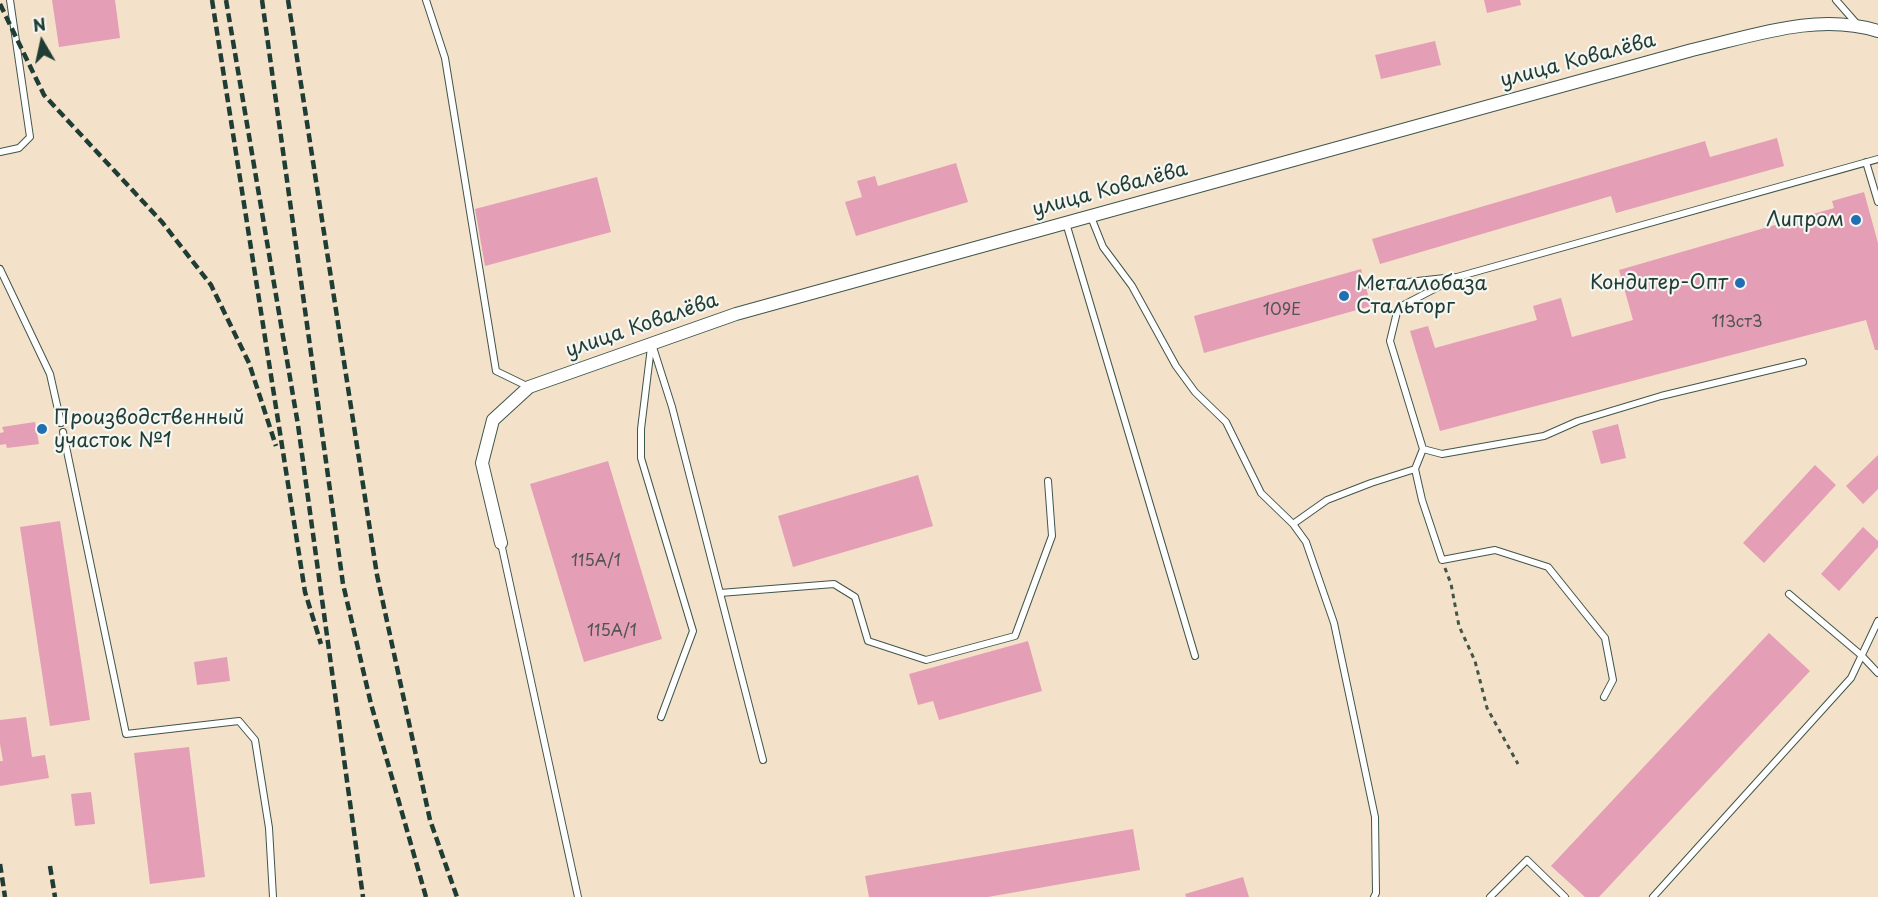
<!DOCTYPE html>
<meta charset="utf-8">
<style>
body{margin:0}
#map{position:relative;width:1878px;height:897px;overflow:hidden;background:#f4e1c9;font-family:"Playpen Sans",sans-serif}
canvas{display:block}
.north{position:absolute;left:12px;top:12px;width:60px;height:60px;-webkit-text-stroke:4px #f6f6f2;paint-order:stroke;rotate:351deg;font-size:16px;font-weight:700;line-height:24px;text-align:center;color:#1f3d34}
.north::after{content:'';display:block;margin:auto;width:21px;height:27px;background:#1f3d34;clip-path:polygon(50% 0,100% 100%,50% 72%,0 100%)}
</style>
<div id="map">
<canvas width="1878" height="897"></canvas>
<div class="north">N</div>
</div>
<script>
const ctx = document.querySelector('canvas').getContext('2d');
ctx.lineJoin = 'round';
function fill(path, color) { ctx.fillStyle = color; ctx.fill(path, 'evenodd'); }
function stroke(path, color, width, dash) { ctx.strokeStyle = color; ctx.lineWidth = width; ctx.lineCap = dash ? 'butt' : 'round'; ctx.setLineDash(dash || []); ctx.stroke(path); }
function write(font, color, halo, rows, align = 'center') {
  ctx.font = font + ' "Playpen Sans",sans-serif'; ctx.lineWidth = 4.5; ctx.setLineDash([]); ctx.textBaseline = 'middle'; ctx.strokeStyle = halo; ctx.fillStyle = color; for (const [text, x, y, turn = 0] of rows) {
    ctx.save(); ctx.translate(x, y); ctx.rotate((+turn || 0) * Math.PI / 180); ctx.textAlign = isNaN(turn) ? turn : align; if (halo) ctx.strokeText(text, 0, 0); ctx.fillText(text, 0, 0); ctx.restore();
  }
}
const building = new Path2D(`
 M52,0H115L120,38L59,47Z
 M1484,0H1520L1521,5L1487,13Z
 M1435,41L1441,65L1381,79L1375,55Z
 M1777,138L1784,166L1616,213L1611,196L1380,264L1372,239L1705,141L1710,157Z
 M956,163L968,202L856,236L845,202L862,197L857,181L875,176L878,186Z
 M597,177L611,232L485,266L475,209Z
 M1864,192L1878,243V350H1875L1866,320L1440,431L1410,331L1428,326L1435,348L1537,320L1533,306L1561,298L1572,337L1633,320L1619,270L1834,208L1832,201Z
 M1361,269L1371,306L1204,353L1194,316Z
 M35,422L39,444L7,448L6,444L0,445V433L4,432L2,427Z
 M1618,424L1626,458L1601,464L1592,431Z
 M1878,455V489L1863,504L1846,486Z
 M608,461L662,639L584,662L530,484Z
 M1815,465L1836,485L1764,563L1743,543Z
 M918,475L933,526L793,567L778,516Z
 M60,521L90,720L50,726L20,527Z
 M1863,527L1878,541V547L1839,591L1821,574Z
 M1769,633L1810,671L1599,897H1585L1551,866Z
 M1028,641L1042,691L939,720L933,701L918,705L909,674Z
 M227,657L230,681L197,685L194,662Z
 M26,717L32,757L45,755L49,778L0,786V761H3L0,744V720Z
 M189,747L205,877L150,884L134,753Z
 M91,792L95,824L75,826L71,794Z
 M1133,829L1140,870L988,897H869L865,876Z
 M1243,877L1249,897H1186L1185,894Z`);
const path = new Path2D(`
 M1445,568L1451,584L1459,626L1475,661L1487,708L1518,764`);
const lane = new Path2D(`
 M426,0L445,58L496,371L529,387
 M1836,0L1857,24
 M0,152L19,148L30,137L10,0
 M1866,162L1878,202
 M1091,217L1103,247L1132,286L1176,366L1195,392L1226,422L1261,493L1293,524L1306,542L1334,623L1375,817L1376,893L1374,897
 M1066,223L1195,656
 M0,269L50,374L61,423
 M1372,286L1454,277
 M652,344L672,407L763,760
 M651,347L641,429V458L693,631L661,717
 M63,432L126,734L239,721L255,740L269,828L273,897
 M1423,449L1442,454L1544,436L1578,421L1661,396L1803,362
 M1415,469L1422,500L1442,560L1495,550L1548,567L1605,638L1613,680L1604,697
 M1293,524L1327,500L1371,483L1415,469L1423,449L1390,341L1398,308L1457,277L1878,159
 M501,543L578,897
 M720,593L834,584L855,597L868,641L926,660L1015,636L1052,536L1048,481
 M1789,594L1861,655L1878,673
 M1490,897L1527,860L1565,897
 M1653,897L1851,678L1878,621`);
const street = new Path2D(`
 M501,543L482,463L493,420L529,387L736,314L1692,50C1753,36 1817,12 1878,31`);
const rail = new Path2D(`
 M212,0L305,592L321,644
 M226,0L298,425L363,897
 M262,0L343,584L371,704L426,897
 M288,0L377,575L430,820L457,897
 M0,4L44,95L162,222L211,285L249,363L276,446
 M0,864L5,897
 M50,866L55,897`);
const markers = [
 [1856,220,6,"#1f6fb2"],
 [1740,283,6,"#1f6fb2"],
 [1344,296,6,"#1f6fb2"],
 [42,429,6,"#1f6fb2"]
];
const numberNames = [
 ["109Е",1282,311],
 ["113ст3",1737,323],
 ["115А/1",596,562],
 ["115А/1",612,632]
];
const streetNames = [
 ["улица Ковалёва",1578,61,-15],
 ["улица Ковалёва",1110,190,-15],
 ["улица Ковалёва",642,326,-19]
];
const poiNames = [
 ["Липром",1844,220],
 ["Кондитер-Опт",1728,283],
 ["Металлобаза",1356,284,"left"],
 ["Стальторг",1356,307,"left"],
 ["Производственный",54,418,"left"],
 ["участок №1",54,441,"left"]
];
fill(building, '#e49eb6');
stroke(lane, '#3f564a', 8);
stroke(street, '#3f564a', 14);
stroke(path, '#3f564a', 3, [4.5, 4.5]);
stroke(lane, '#fff', 6);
stroke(street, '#fff', 12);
stroke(rail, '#1f3d34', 4.5, [9, 4.5]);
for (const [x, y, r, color] of markers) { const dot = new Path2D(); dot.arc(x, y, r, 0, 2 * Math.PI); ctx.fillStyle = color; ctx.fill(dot); stroke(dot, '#f6f6f2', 2); }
write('16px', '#505554', null, numberNames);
write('20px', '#1f3d34', '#f6f6f2', streetNames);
write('20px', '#1f3d34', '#f6f6f2', poiNames, 'right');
</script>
